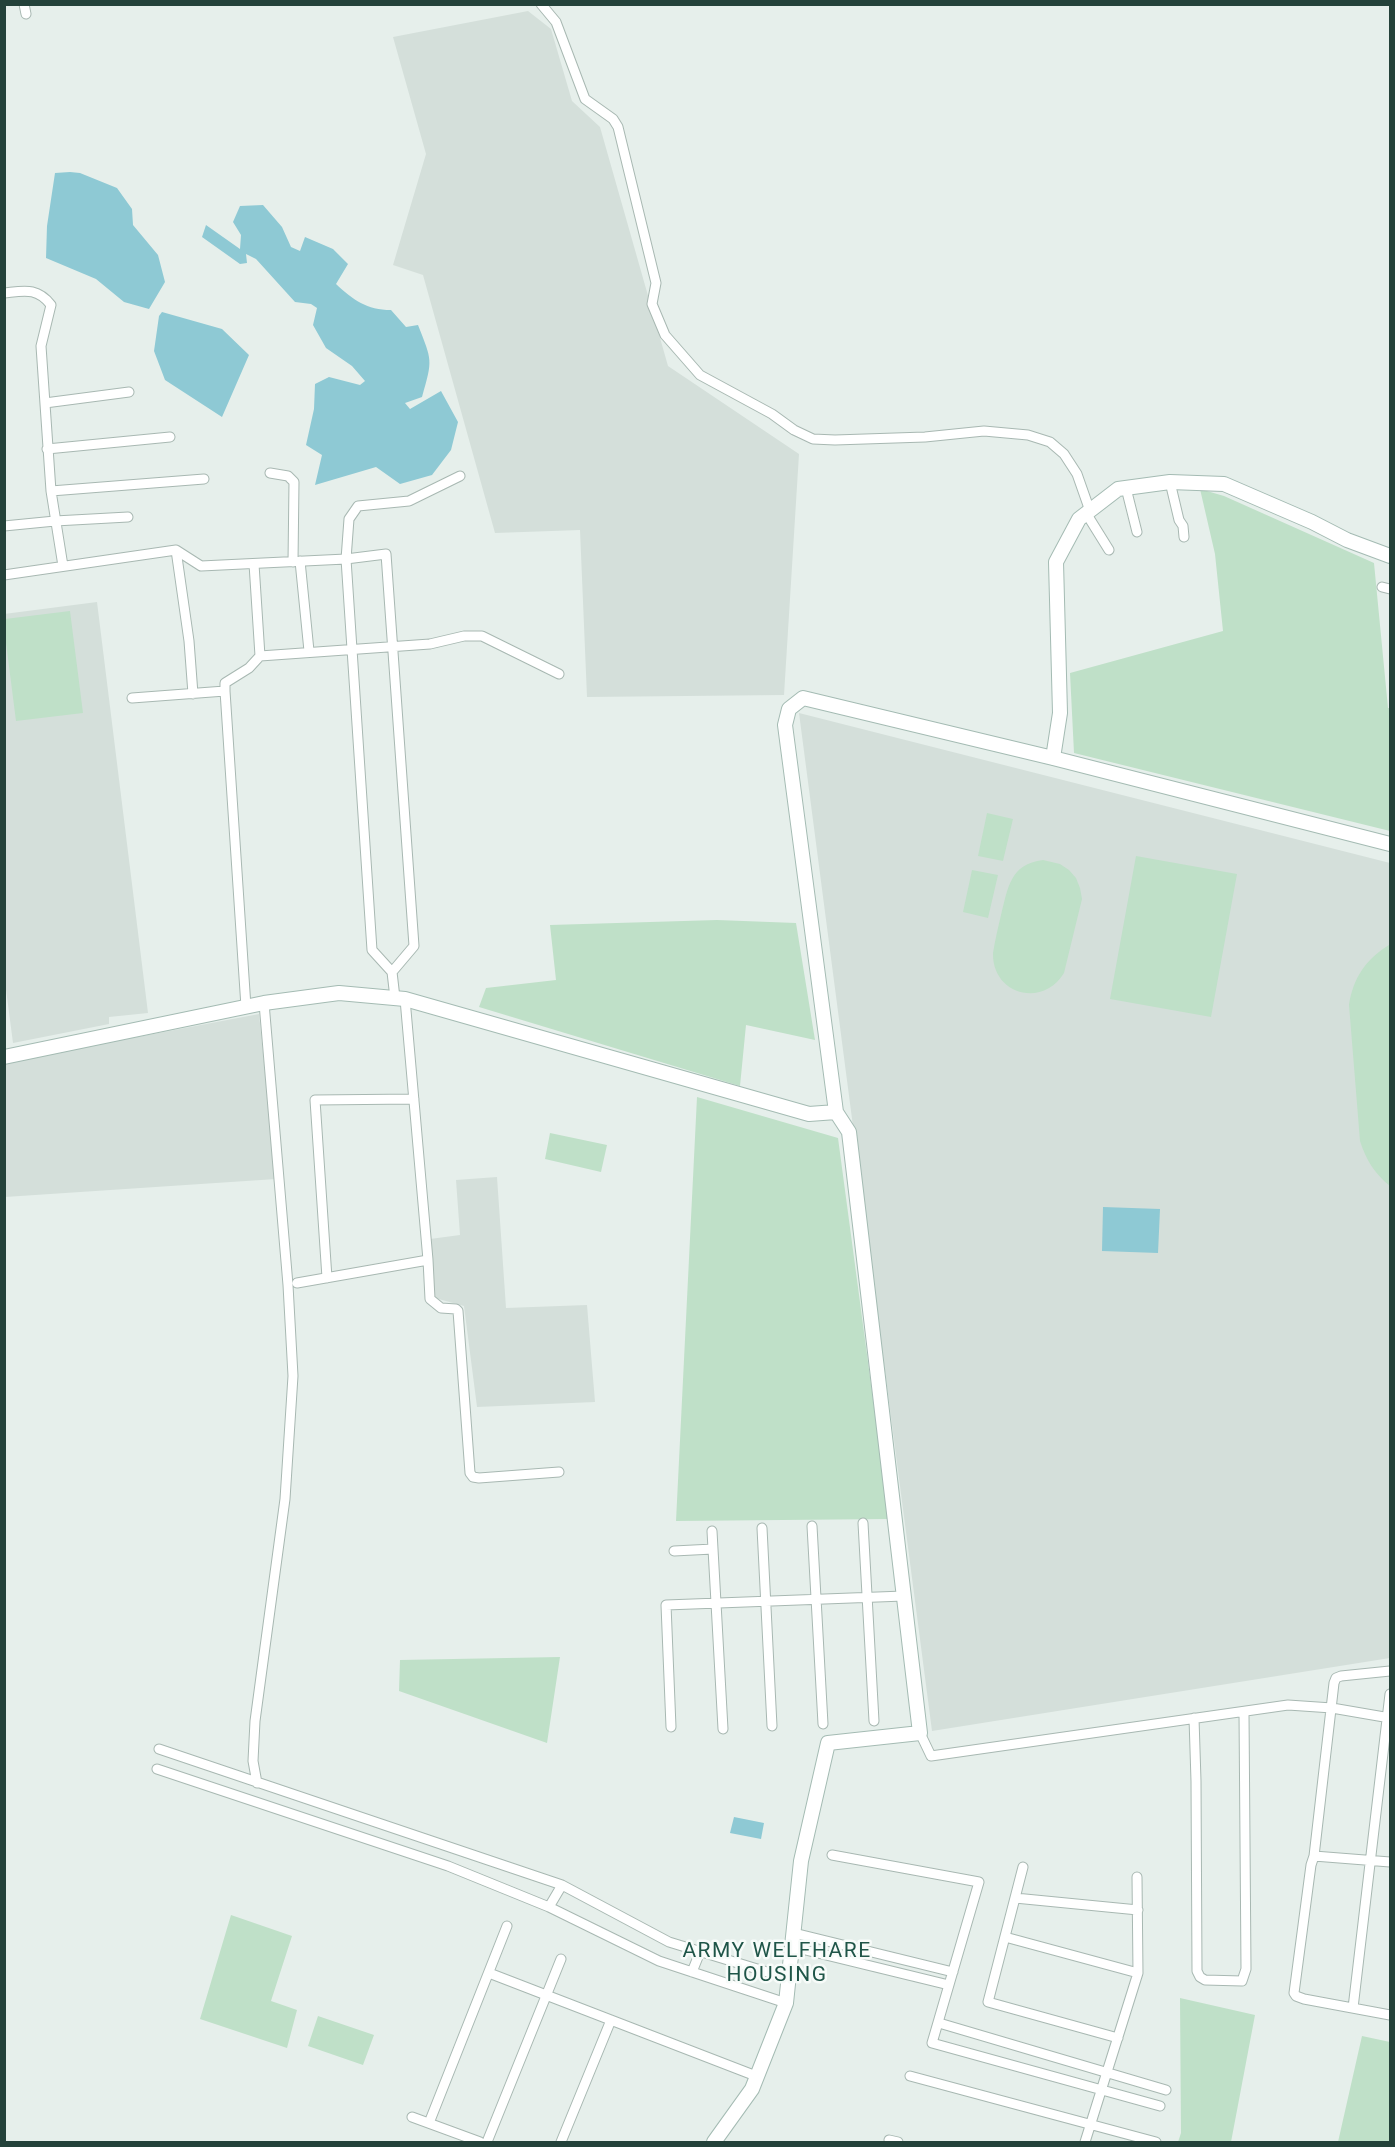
<!DOCTYPE html>
<style>
body{margin:0}
#map{position:relative;width:1395px;height:2147px;overflow:hidden;background:#e6efeb;font-family:Roboto,sans-serif}
canvas{display:block}
.frame{position:absolute;inset:0;border:6px solid #24423a;pointer-events:none}
</style>
<div id="map">
<canvas width="1395" height="2147"></canvas>
<div class="frame"></div>
</div>
<script>
const ctx = document.querySelector('canvas').getContext('2d');
ctx.lineJoin = 'round';
function fill(path, color) { ctx.fillStyle = color; ctx.fill(path, 'evenodd'); }
function stroke(path, color, width, dash) { ctx.strokeStyle = color; ctx.lineWidth = width; ctx.lineCap = dash ? 'butt' : 'round'; ctx.setLineDash(dash || []); ctx.stroke(path); }
function write(font, color, halo, rows, align = 'center') {
  ctx.font = font + ' Roboto,sans-serif'; ctx.lineWidth = 5; ctx.setLineDash([]); ctx.textBaseline = 'middle'; ctx.strokeStyle = halo; ctx.fillStyle = color; for (const [text, x, y, turn = 0] of rows) {
    ctx.save(); ctx.translate(x, y); ctx.rotate((+turn || 0) * Math.PI / 180); ctx.textAlign = isNaN(turn) ? turn : align; if (halo) ctx.strokeText(text, 0, 0); ctx.fillText(text, 0, 0); ctx.restore();
  }
}
const built = new Path2D(`
 M528,11L551,29L572,101L600,127L668,366L799,454L784,695L587,697L580,530L495,533L423,275L393,265L426,154L393,37Z
 M97,602L148,1013L109,1017V1024L13,1043L4,974V614Z
 M799,713L1390,863V1658L932,1731Z
 M259,1014L276,1179L5,1197V1062Z
 M497,1177L506,1308L587,1305L595,1402L477,1407L464,1306L435,1298L430,1239L460,1235L456,1180Z`);
const green = new Path2D(`
 M1200,489L1224,496L1374,563L1388,708H1390V831L1074,753L1070,673L1223,631L1215,554Z
 M70,611L83,713L16,721L5,635V619Z
 M987,813L1013,819L1003,861L978,856Z
 M1136,856L1237,874L1211,1017L1110,999Z
 M1043,860L1060,864L1069,870L1076,878L1080,888L1082,899L1064,973C1043,1008 992,995 993,953C995,940 998,928 1001,915C1008,888 1010,864 1043,860Z
 M972,870L998,875L988,918L963,912Z
 M717,920L796,923L815,1040L746,1025L740,1086L479,1007L486,988L556,980L550,925Z
 M1389,945H1390V1186C1375,1174 1366,1160 1360,1141L1349,1005C1353,978 1366,959 1389,945Z
 M697,1097L838,1138L889,1519L676,1521Z
 M550,1133L607,1145L601,1172L545,1159Z
 M560,1657L547,1743L399,1691L400,1660Z
 M231,1915L292,1936L271,2001L297,2010L287,2048L200,2019Z
 M1180,1998L1255,2015L1231,2142H1178L1181,2133Z
 M318,2016L374,2035L363,2065L308,2046Z
 M1362,2036L1390,2042V2142H1338Z`);
const water = new Path2D(`
 M70,172L80,173L117,188L132,209L133,225L158,255L165,282L149,309L124,302L96,279L46,258L47,226L55,173Z
 M263,205L282,227L291,247L300,251L305,237L333,249L348,264L336,284C353,300 367,310 391,310L406,327L418,325C432,361 433,359 422,397L405,403L410,409L441,391L458,422L451,450L432,475L400,484L376,467L315,485L322,455L306,445L314,409L315,384L329,377L360,385L365,381L352,366L326,348L313,325L317,308L311,304L295,302L256,259L246,254L247,263L240,264L202,237L206,225L240,249L241,235L233,222L240,206Z
 M162,312L222,329L249,355L222,417L165,380L154,351L159,316Z
 M1103,1207L1160,1209L1158,1253L1102,1251Z
 M734,1817L764,1823L761,1839L730,1833Z`);
const street = new Path2D(`
 M24,4L26,14
 M541,4L556,22L585,99L613,119L618,127L656,283L652,304L665,335L700,375L772,414L794,430L813,439L835,440L925,437L984,431L1028,435L1050,442L1064,454L1077,474L1090,511
 M4,293C24,291 37,287 51,305L41,346L51,491L63,566
 M45,403L129,392
 M47,449L170,437
 M270,473L288,476L294,482L293,562
 M1170,482L1179,520L1183,526L1184,537
 M1126,488L1137,532
 M51,491L204,479
 M1086,513L1109,550
 M4,526L55,521L128,517
 M176,550L189,641L193,694
 M300,561L309,651
 M4,575L176,550L201,566L346,559L372,950L392,972L395,998
 M1382,587L1390,589
 M260,656L430,644L464,636H482L559,674
 M132,698L225,691
 M392,972L414,946L386,554L346,559L349,519L358,506L409,501L460,476
 M405,999L428,1260L430,1299L441,1308L456,1309L458,1311L470,1473L473,1477L479,1478L559,1472
 M246,1007L225,691V683L249,668L260,656L254,564
 M327,1278L315,1100L414,1099
 M297,1283L428,1260
 M863,1523L874,1721
 M812,1526L823,1724
 M762,1528L772,1726
 M712,1531L723,1729
 M674,1551L713,1549
 M1390,1671L1341,1676L1336,1678L1334,1683L1314,1856L1311,1865L1294,1993L1296,1996L1304,1999L1390,2015
 M1194,1718L1196,1781L1197,1971L1200,1977L1205,1980L1242,1981L1246,1969L1244,1713
 M671,1727L666,1605L904,1596
 M920,1733L931,1756L1288,1705L1332,1708L1390,1718
 M159,1749L562,1885L669,1942L790,1979
 M157,1769L448,1866L549,1907L659,1961L786,2003
 M257,1783L253,1761L255,1721L285,1499L293,1376L288,1285L264,1003
 M832,1855L979,1882L932,2043L1160,2106
 M1314,1856L1390,1862
 M1023,1867L988,2002L1118,2038
 M1015,1898L1138,1910
 M549,1907L562,1885
 M794,1933L953,1972
 M1005,1937L1138,1973
 M793,1947L949,1985
 M692,1972L700,1952
 M489,1973L756,2076
 M1353,2008L1390,1694
 M939,2023L1166,2090
 M910,2076L1156,2142
 M412,2117L480,2142
 M429,2123L507,1926
 M889,2140L898,2142
 M487,2142L561,1959
 M561,2142L611,2020
 M1085,2142L1138,1973L1137,1877`);
const secondary = new Path2D(`
 M1053,758L1060,713L1056,562L1079,519L1118,489L1170,482L1224,484L1312,522L1347,540L1390,556
 M4,1057L264,1003L339,993L405,999L809,1114L836,1112L785,725L789,709L803,698L1053,758L1390,844
 M714,2142L752,2089L786,2003L801,1861L828,1743L920,1733L849,1132L836,1112`);
const neighbourhoodNames = [
 ["ARMY WELFHARE",777,1952],
 ["HOUSING",777,1976]
];
fill(built, '#d4dfda');
fill(green, '#bfe0c8');
fill(water, '#8ec9d4');
stroke(street, '#a8b8b2', 11);
stroke(secondary, '#a4bbb3', 16);
stroke(street, '#fff', 9);
stroke(secondary, '#fff', 14);
ctx.letterSpacing = '1.5px';
write('21px', '#1f5548', '#f7fbf9', neighbourhoodNames);
ctx.letterSpacing = '0px';
</script>
